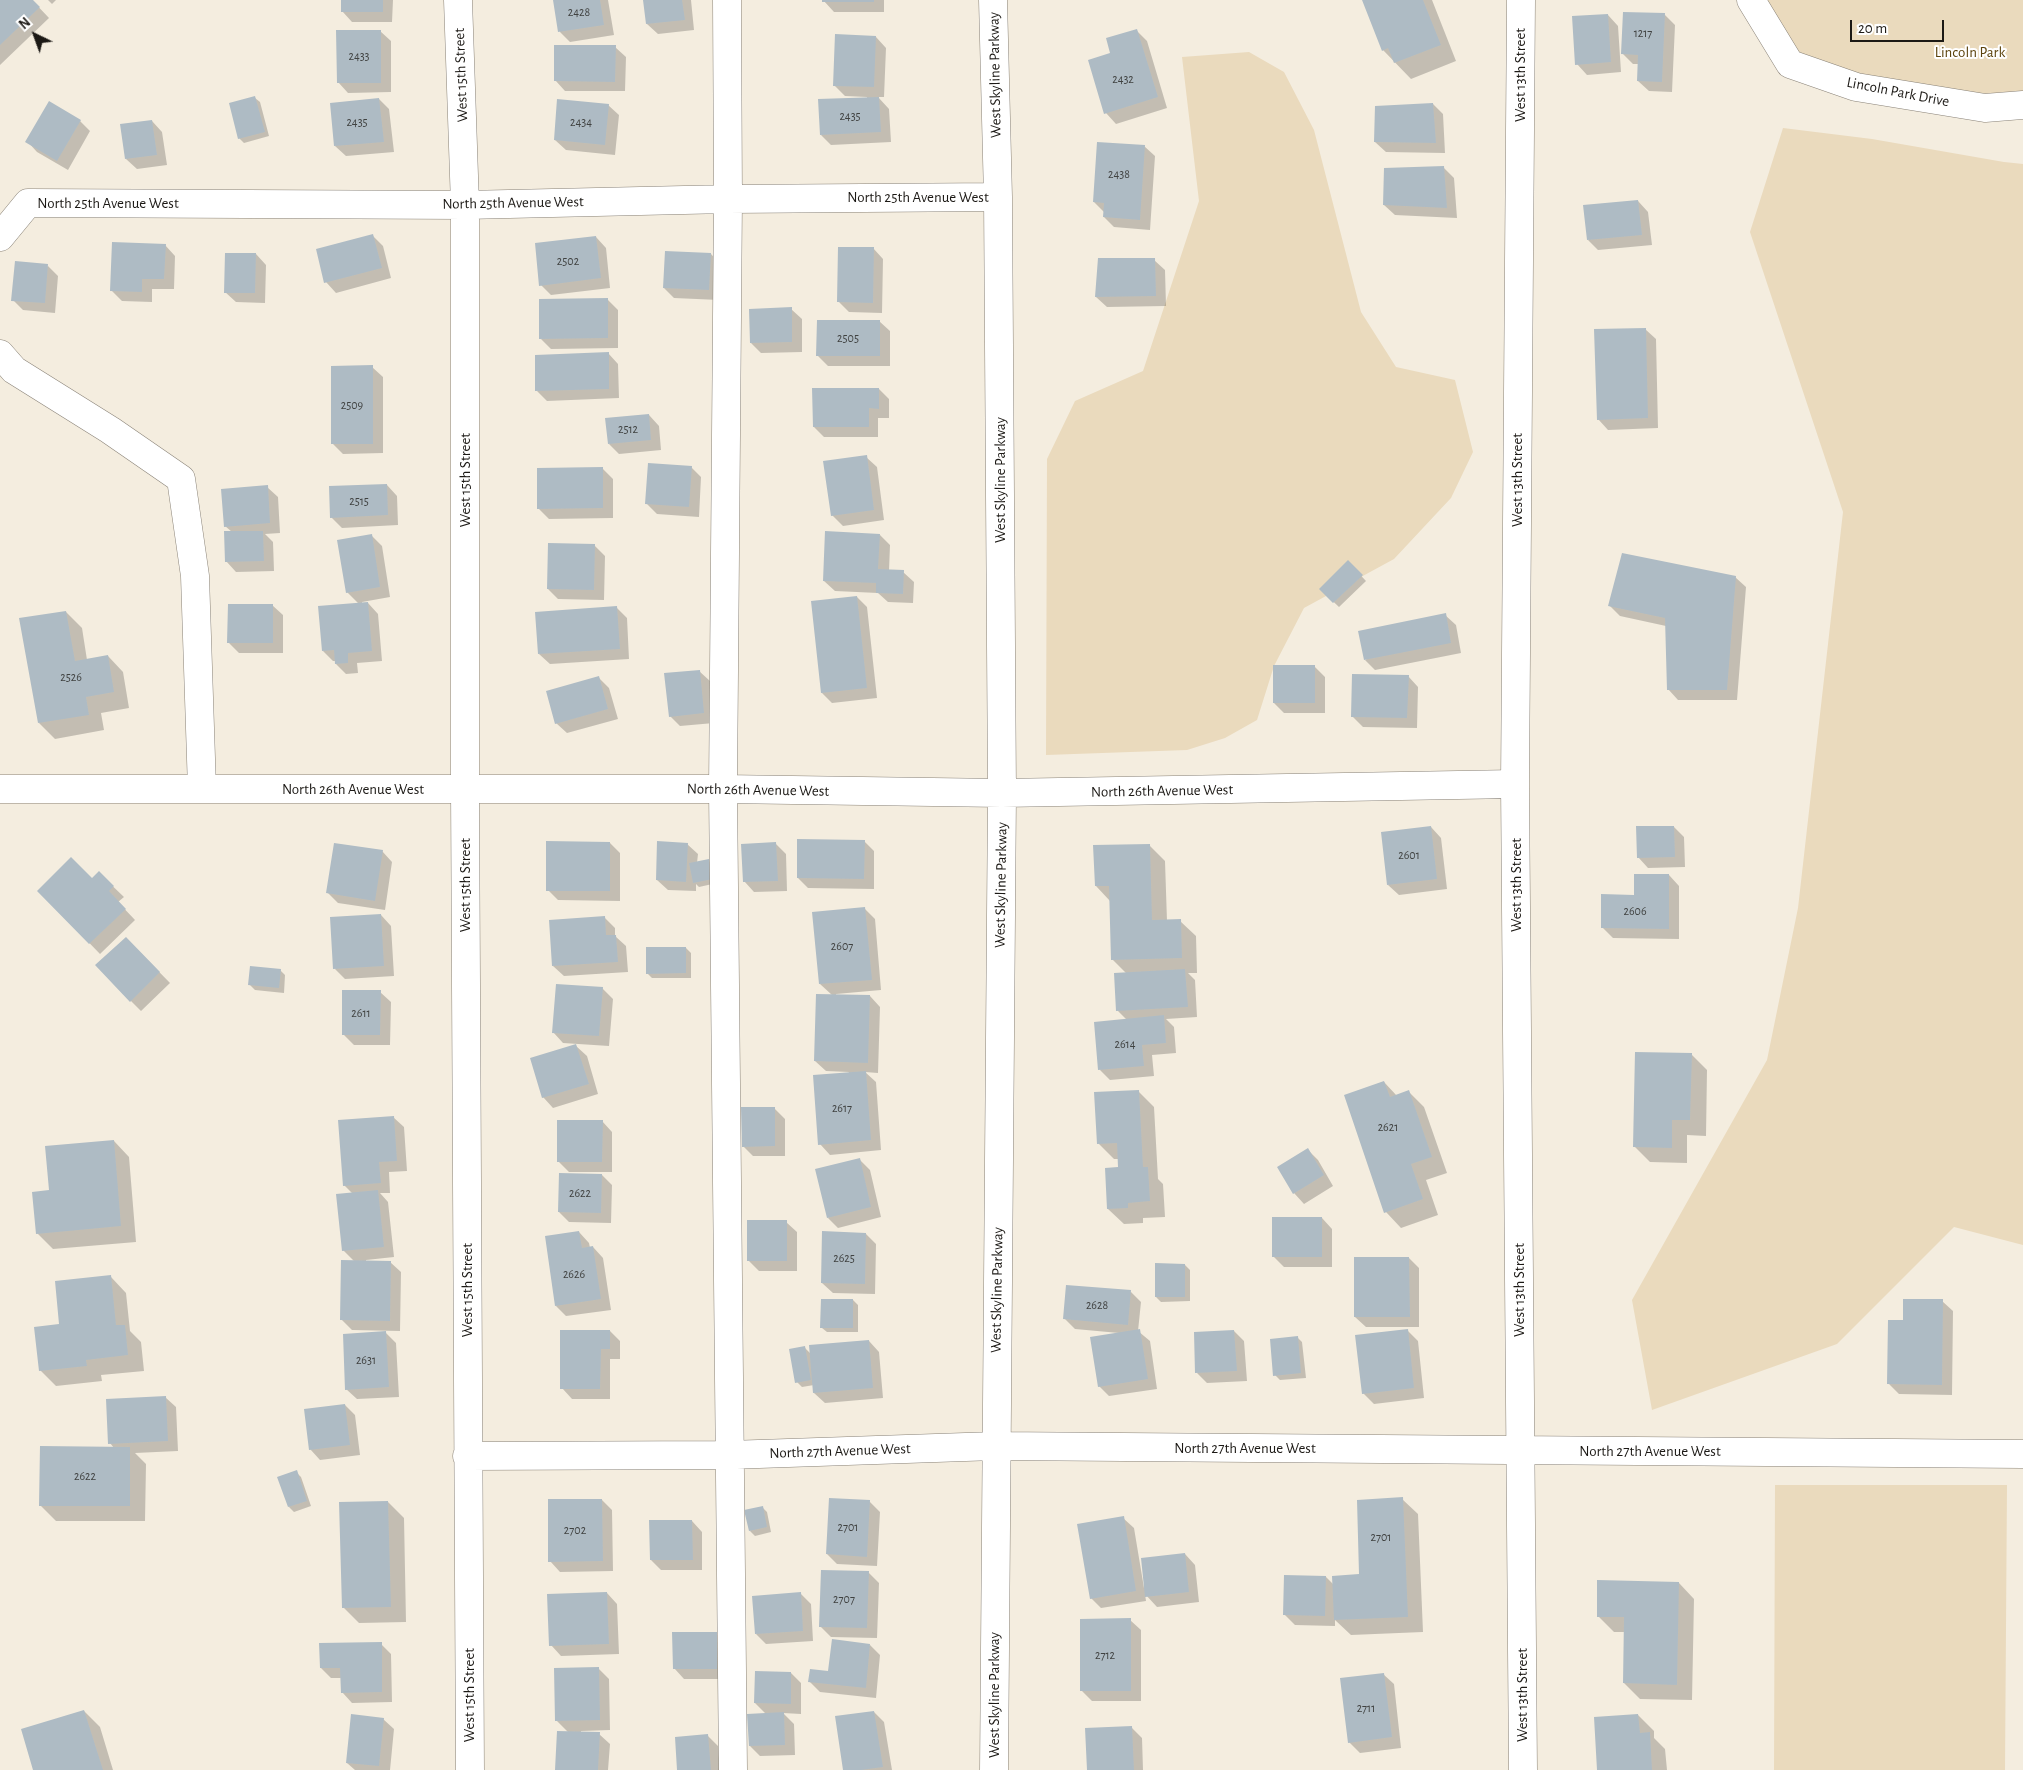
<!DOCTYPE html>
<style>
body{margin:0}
#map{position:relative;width:2023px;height:1770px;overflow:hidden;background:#f4eddf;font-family:"Alegreya Sans",sans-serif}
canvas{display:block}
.north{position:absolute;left:10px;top:10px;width:50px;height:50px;-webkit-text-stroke:4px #fff;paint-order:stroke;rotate:318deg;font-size:14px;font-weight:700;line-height:20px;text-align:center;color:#1c1915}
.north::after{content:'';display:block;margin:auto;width:18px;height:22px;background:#1c1915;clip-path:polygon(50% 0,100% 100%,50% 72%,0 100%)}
.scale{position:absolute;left:1850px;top:20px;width:94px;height:22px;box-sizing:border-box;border:2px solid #1c1915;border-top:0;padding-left:6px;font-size:15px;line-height:18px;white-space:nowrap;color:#1c1915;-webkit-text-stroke:4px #fff;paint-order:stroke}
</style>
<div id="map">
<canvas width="2023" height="1770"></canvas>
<div class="north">N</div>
<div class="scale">20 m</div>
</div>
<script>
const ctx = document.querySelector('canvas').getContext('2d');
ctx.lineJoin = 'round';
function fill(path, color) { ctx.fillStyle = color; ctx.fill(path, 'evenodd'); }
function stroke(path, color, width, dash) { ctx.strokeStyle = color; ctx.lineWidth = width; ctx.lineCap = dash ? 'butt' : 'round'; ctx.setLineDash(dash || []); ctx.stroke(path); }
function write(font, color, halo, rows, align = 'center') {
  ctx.font = font + ' "Alegreya Sans",sans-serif'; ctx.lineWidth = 4; ctx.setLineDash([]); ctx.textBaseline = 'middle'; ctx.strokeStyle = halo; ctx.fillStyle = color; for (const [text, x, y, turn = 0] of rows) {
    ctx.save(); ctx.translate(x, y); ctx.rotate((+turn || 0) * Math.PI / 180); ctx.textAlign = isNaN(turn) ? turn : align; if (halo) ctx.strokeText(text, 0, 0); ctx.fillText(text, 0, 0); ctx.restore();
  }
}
const green = new Path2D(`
 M1751,0H2023V105L1790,64Z
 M1249,52L1284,72L1314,130L1361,312L1396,367L1455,380L1473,452L1451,498L1394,559L1304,608L1274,666L1257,720L1225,738L1187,750L1046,755L1047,459L1075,401L1143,371L1199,201L1182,57Z
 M1783,128L1872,139L2004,162L2023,164V1245L1954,1227L1837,1344L1652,1410L1632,1300L1767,1060L1798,908L1843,512L1750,232Z
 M1775,1485H2007L2005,1770H1774Z`);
const shadow = new Path2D(`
 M0,0H32L49,18L0,65Z
 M48,0H56L52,4Z
 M342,0H393L392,22H352L342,11Z
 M554,0H608L614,35L570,42L560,32Z
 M645,0H691L694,30L658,34L647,24Z
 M823,0H884V12H834Z
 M1364,0H1432L1456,61L1411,79L1383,50Z
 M1664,14L1675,25L1672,92L1649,91L1638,81L1639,64H1633L1623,54Z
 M1608,15L1618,26L1621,72L1587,75L1577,64Z
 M1136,30L1147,41L1167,108L1116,124L1106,113L1112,54Z
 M380,31L391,41V92L348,93L338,82Z
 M876,37L886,48L884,97H878L889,109L891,142L831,145L821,135L867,99V97L845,96L834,85Z
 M615,47L626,57L625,91H565L555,80Z
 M255,98L260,102L269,136L244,143L239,138Z
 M379,99L389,109L394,152L346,156L335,146Z
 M1433,104L1443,114L1445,153L1386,152L1375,142Z
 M608,105L619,115L615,155L566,150L555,140Z
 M80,121L90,131L68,170L37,152L27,141Z
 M152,121L162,132L167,165L137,169L126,159Z
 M1144,146L1155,156L1150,230L1114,227L1104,217V212L1094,202Z
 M1443,167L1454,178L1457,218L1395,215L1384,205Z
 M1638,201L1648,212L1652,245L1598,250L1588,240Z
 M372,235L383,246L391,278L336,293L326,282Z
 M596,237L606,248L610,288L551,295L541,285Z
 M165,245L175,256L174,289H152V302L122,301L112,291Z
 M873,248L883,259L882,313L849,312L839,302Z
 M256,254L266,265L265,303L236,302L225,292Z
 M711,254L721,265L719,300L674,298L664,288Z
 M1154,260L1165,270L1166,306L1107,307L1096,297Z
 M48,266L58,276L55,313L23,310L13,300Z
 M608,300L618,310V348L551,349L541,339Z
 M791,309L802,319V352L761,353L751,343Z
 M879,321L890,331V366H828L818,356Z
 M1645,329L1656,339L1658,428L1608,430L1598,419Z
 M608,353L618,364L619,398L547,401L537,391Z
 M372,367L383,377V453L343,454L333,444Z
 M879,389L889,399V418H878V437H824L814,427Z
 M649,415L659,426L661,450L619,454L609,444Z
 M866,457L877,467L884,520L843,526L832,515Z
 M691,467L701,477L699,517L657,514L647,504Z
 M603,469L613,479V518L549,519L538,508Z
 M387,485L397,496L398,525L342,528L331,517Z
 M267,487L278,497L280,533L265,534L273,542L274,571L236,572L226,561L232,532L225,526Z
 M371,535L382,546L390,597L362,602V604L368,603L378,614L382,661L357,663L358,673L346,674L336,664V661H333L323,651L359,604L347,592Z
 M880,535L890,545L889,571L903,572L914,582L913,603L888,602L878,593L835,591L824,581Z
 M594,545L605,556L604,600L558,599L548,589Z
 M1348,562L1366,581L1339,607L1320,589Z
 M1735,577L1746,587L1737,700H1678L1668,689L1666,626L1620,616L1610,606Z
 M857,597L867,607L877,698L832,703L822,693L812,602Z
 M272,605L283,615V653H239L229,643Z
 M616,607L627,618L629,659L550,664L539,654Z
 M66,612L82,628L87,660L108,656L123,672L129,708L101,713L104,730L55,739L39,723Z
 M1445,615L1456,625L1461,653L1375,670L1365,660Z
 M1314,666L1325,677V713H1284L1274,703Z
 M699,671L710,681L714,723L680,726L670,716Z
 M1408,676L1418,687L1417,728L1363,727L1352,716Z
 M599,678L609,688L618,719L567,733L556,723Z
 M1431,827L1441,838L1447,889L1399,895L1388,885Z
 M1674,827L1684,837L1685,867L1648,868L1638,857Z
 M864,841L874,851V889L808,888L798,878Z
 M610,843L620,853V901L558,900L548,890Z
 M775,843L786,854L787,891L754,892L744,881Z
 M687,844L698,854L697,863L708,860L713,865L717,883L699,887L696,884V891L668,890L657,880Z
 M1149,845L1165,861L1167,921H1180L1196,936L1197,973H1188L1195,980L1197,1017L1166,1019L1174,1027L1176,1053L1152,1055L1154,1076L1110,1080L1100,1070L1127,1020L1118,1011L1126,973L1112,959L1110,901L1096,886Z
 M382,851L392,862L385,910L338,903L328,893Z
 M99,873L124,897L118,902L135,920L100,954L39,891L92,880Z
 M1669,875L1679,886V939L1613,938L1602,927L1635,896Z
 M865,909L875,919L881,990L836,994V995L870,996L880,1007L878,1073L865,1072L876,1082L881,1150L830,1155L820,1144L849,1072L826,1071L815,1061L832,995L820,984Z
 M381,915L391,926L394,976L345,979L335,969Z
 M604,917L615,928V936L626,946L628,972L564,976L553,966Z
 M126,938L170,983L141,1011L131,1001Z
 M686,948L691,953V978H652L647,973Z
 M280,970L285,975L284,993L255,990L250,985Z
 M602,988L613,999L609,1046L563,1043L553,1032Z
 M380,992L391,1002L390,1045H354L344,1035Z
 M576,1046L587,1056L598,1094L553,1108L543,1097Z
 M1691,1054L1707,1070L1706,1136L1687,1135V1163L1650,1162L1634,1146Z
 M1384,1082L1397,1096L1409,1092L1424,1107L1447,1173L1426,1180L1438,1215L1401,1228L1386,1212Z
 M1138,1091L1154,1107L1158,1179L1163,1184L1165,1217L1143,1218V1223L1124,1224L1108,1209L1120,1168L1119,1159H1114L1098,1143Z
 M774,1108L785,1119V1156H753L743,1146Z
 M393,1117L404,1127L407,1171L389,1172L390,1193H380L388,1202L394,1257L366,1260V1261L390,1262L401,1272L400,1331L352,1330L341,1319L354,1261L343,1250L353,1194L344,1185Z
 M602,1121L612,1132V1172H569L558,1161Z
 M114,1141L129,1157L136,1242L53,1249L37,1233L50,1192Z
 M1308,1150L1318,1160L1333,1186L1304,1204L1294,1193Z
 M859,1159L870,1170L881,1217L838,1228L828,1218Z
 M602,1175L612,1185L611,1223L569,1222L559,1212Z
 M1322,1218L1332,1229V1267H1284L1273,1256Z
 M786,1222L797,1232V1271H759L748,1260Z
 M579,1232L589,1243L590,1248L593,1247L603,1258L611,1310L566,1316L556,1306Z
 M866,1234L876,1244L875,1294L833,1293L822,1283Z
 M1409,1258L1419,1268V1327H1366L1355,1317Z
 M1185,1265L1190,1270V1301L1161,1302L1156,1297Z
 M111,1277L126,1293L130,1331L141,1342L144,1371L101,1375L102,1381L56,1386L40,1370L60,1326Z
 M1131,1292L1141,1302L1138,1331L1150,1341L1157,1389L1109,1396L1099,1386L1119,1333L1075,1329L1065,1319Z
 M853,1300L858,1305V1332H827L822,1328Z
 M1942,1301L1953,1311L1952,1395L1899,1394L1889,1384L1904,1321Z
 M1407,1330L1418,1341L1424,1398L1374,1404L1363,1393Z
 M610,1331L620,1341V1359H610V1399H572L562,1388Z
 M1234,1331L1244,1341L1247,1381L1207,1383L1197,1373Z
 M385,1332L396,1343L399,1397L357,1399L346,1389Z
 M1297,1337L1302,1342L1306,1378L1280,1380L1275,1375Z
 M869,1341L879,1352L883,1398L825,1403L814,1393V1385L802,1387L797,1382L805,1348L811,1354Z
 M165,1397L176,1407L178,1451L135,1453L146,1464L145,1521H56L40,1505L114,1448L110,1443Z
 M345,1405L355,1415L360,1455L320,1460L310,1449Z
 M296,1472L301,1477L311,1506L294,1512L289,1507Z
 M1402,1499L1418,1514L1423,1632L1351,1635L1335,1620V1626L1295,1625L1284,1614L1326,1577L1334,1585L1361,1576Z
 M602,1500L612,1510L613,1571L560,1572L550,1561Z
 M869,1501L880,1512L877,1566L837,1564L827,1554Z
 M388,1502L404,1518L406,1622L359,1623L343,1607Z
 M762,1507L767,1512L771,1532L755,1536L750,1531Z
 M1123,1518L1134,1528L1144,1588L1185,1554L1195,1565L1199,1602L1157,1607L1145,1594L1146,1601L1101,1608L1091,1598Z
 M692,1521L702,1532V1570H661L651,1560Z
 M868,1572L879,1583L877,1638L831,1637L820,1626Z
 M1679,1583L1694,1599L1692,1700L1640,1699L1624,1683L1625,1632H1614L1598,1616Z
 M607,1593L617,1604L619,1654L561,1656L551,1645Z
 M800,1593L811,1604L813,1641L766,1644L756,1634Z
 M1130,1620L1141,1630V1701H1092L1082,1691Z
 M716,1634L727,1644V1679H684L674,1668Z
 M381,1644L391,1654L392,1702L352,1703L342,1692V1678H331L321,1668Z
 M870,1645L880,1655L876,1698L820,1692L809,1681L830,1673Z
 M598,1668L609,1679L610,1730L581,1731V1733L599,1734L610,1744L608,1770H557L568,1732L556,1720Z
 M791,1673L801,1683V1714L783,1713L794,1724L795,1755L760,1756L750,1746L766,1714L755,1703Z
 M1383,1674L1394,1684L1401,1748L1360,1753L1349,1742Z
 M84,1711L100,1727L113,1770H34Z
 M874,1712L884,1722L892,1770H845Z
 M1638,1715L1654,1731V1738L1665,1749L1667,1770H1599Z
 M383,1719L394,1729L390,1770H355L347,1763Z
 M1132,1728L1142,1738L1143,1770H1089Z
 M708,1736L718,1746L720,1770H678Z`);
const building = new Path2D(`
 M0,0H33L40,7L0,45Z
 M341,0H383V12H341Z
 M553,0H600L604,25L558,32Z
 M643,0H682L685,20L646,24Z
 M822,0H874V2H822Z
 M1362,0H1423L1441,45L1394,63L1388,48L1382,51Z
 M1623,12L1665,13L1662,82L1637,81L1638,55L1621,54Z
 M1608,14L1611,62L1575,65L1572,16Z
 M1137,29L1158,97L1104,114L1088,60L1110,53L1106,38Z
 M336,30H381V83H337Z
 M835,34L876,36L874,87L833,86Z
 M554,45H616L615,82L554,81Z
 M255,96L265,132L238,139L229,103Z
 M879,97L881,132L820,135L818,99Z
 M379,98L384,142L334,146L330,103Z
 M557,99L609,104L605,145L554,140Z
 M49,101L81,120L57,161L25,142Z
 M1433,103L1436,143L1374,142L1375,106Z
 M152,120L157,155L125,159L120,124Z
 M1097,142L1145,145L1140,220L1103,217L1104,203L1093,202Z
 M1444,166L1447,208L1383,205L1384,168Z
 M1638,200L1642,235L1587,240L1583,205Z
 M373,234L382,268L324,283L316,249Z
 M596,236L601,278L539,286L535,243Z
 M112,242L166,244L164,279H142V292L110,291Z
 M838,247H874L873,303L837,302Z
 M665,251L711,253L709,290L663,288Z
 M225,253H256L255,293H224Z
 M1098,258H1155L1156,296L1095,297Z
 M15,261L48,264L45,303L11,301Z
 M608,298V338L539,339V299Z
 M792,307V342L750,343L749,309Z
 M817,320H880V356H816Z
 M1646,328L1648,418L1597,420L1594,329Z
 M609,352V389L535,391V355Z
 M373,365V444H331V366Z
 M812,388H879V409L869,408V427H813Z
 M649,414L651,440L608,444L605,418Z
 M867,455L874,510L831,516L823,461Z
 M648,463L692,466L689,507L645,504Z
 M603,467V508L537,509V468Z
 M387,484L388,515L330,518L329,486Z
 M268,485L270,523L224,527L221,489Z
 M224,531H263L264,561L225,562Z
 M825,531L880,534L878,569L904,570L903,594L876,593V583L823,581Z
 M372,534L380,587L346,593L337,540Z
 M548,543L595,544L594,590L547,589Z
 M1622,553L1736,576L1727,690H1667L1665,618L1608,606Z
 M1348,560L1363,575L1333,603L1319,589Z
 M857,596L867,688L821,693L811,601Z
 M368,602L372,651L348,653V663L335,664L334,650L322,651L318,606Z
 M228,604H273V643H227Z
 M617,606L620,649L538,654L535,612Z
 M66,611L75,661L108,655L114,692L86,697L89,715L38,723L19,618Z
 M1446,613L1451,643L1364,660L1358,631Z
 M1273,665H1315V703H1273Z
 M700,670L704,713L669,717L664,673Z
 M1352,674L1409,675L1407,718L1351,717Z
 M599,676L608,709L555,724L546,691Z
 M1431,826L1437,879L1387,885L1381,832Z
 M1636,826H1674L1675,857L1637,858Z
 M797,839L865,840L864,879L797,878Z
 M546,841L610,842V891H546Z
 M657,841L688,843L686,882L656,880Z
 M776,842L778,881L743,882L741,844Z
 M334,843L383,850L375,901L326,893Z
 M1150,844L1152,920L1181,919L1182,958L1111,960L1109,886H1095L1093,845Z
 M71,857L92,878L99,871L114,886L109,891L126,909L89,944L37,891Z
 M709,859L713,879L693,883L689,863Z
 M1634,874H1669V929L1601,928V894L1634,895Z
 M865,907L872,980L819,984L812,912Z
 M381,914L384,966L333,969L330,917Z
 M605,916L606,935H616L618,962L552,966L549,920Z
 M126,937L160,972L130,1002L95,965Z
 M646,947H686V973L646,974Z
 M250,966L281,969L279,988L248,985Z
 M1185,969L1188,1007L1116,1011L1114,973Z
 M556,984L603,987L599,1036L552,1033Z
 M342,990H381L380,1035H342Z
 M816,994L870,995L868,1063L814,1061Z
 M1164,1015L1166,1043L1142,1045L1144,1066L1098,1070L1094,1022Z
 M576,1044L589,1084L542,1098L530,1058Z
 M1635,1052L1692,1053L1690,1120H1672V1148L1633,1147Z
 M866,1071L871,1140L818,1145L813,1075Z
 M1384,1081L1390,1097L1409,1090L1432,1157L1411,1164L1423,1199L1384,1213L1344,1095Z
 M1139,1090L1143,1167H1148L1150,1201L1128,1203V1208L1107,1209L1105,1168L1118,1167L1117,1143L1097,1144L1094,1092Z
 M741,1107H775V1146L742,1147Z
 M394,1116L397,1161L379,1162L381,1183L343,1186L338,1120Z
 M557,1120H603L602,1162H557Z
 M114,1140L121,1226L36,1234L32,1192L49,1190L45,1146Z
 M1308,1148L1324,1175L1293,1194L1277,1167Z
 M860,1158L871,1207L827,1218L815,1169Z
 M559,1173L602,1174L601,1213L558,1212Z
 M378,1190L384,1247L342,1251L336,1194Z
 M1272,1217H1322V1257H1272Z
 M747,1220H787V1261H747Z
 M579,1231L582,1248L593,1246L601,1299L555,1306L545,1236Z
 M822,1231L866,1233L865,1284L821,1283Z
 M1354,1257H1409L1410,1317H1354Z
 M341,1260L391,1261L390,1321L340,1320Z
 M1155,1263L1185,1264V1297H1155Z
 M111,1275L116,1325H125L128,1355L86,1360L87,1366L39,1371L34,1327L59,1324L55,1281Z
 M1066,1285L1131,1290L1128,1325L1063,1319Z
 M821,1299H853V1328H820Z
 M1903,1299H1943L1942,1385L1887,1384L1888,1320H1903Z
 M1140,1329L1148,1379L1098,1387L1090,1337Z
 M1408,1329L1414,1388L1362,1394L1355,1335Z
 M560,1330H610V1349H601L600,1389H560Z
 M1234,1330L1237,1371L1195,1373L1194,1332Z
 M386,1331L389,1387L345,1390L343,1334Z
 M1298,1336L1301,1373L1273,1376L1270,1339Z
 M869,1340L873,1388L813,1393L809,1345Z
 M805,1346L811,1380L795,1383L789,1349Z
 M166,1396L168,1441L108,1444L106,1399Z
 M345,1404L350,1445L309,1450L304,1409Z
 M40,1446L130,1447V1506H39Z
 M297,1470L307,1501L288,1507L277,1477Z
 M1403,1497L1408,1617L1334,1620L1332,1576L1359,1574L1357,1500Z
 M829,1498L870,1500L867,1557L826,1554Z
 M548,1499H602L603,1561L548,1562Z
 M388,1501L391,1607L342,1608L339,1502Z
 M763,1506L767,1527L749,1531L744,1510Z
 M1124,1516L1136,1591L1090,1599L1077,1524Z
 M649,1520H692L693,1560H650Z
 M1185,1553L1189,1592L1145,1597L1141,1558Z
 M821,1570L869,1571L867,1628L819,1627Z
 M1284,1575L1326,1576L1325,1616L1283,1615Z
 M1597,1580L1679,1582L1677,1685L1623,1683L1624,1617H1597Z
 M607,1592L609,1644L549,1646L547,1594Z
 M801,1592L803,1631L755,1634L752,1596Z
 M1131,1618V1691H1080V1619Z
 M672,1632H717V1669H673Z
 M832,1639L870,1644L866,1688L808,1682L810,1669L828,1671Z
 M382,1642V1692L341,1693L340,1668H320L319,1643Z
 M599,1667L600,1720L555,1721L554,1668Z
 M755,1671L791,1672V1704L754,1703Z
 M1384,1673L1392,1737L1348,1743L1340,1678Z
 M84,1710L103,1770H33L21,1729Z
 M874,1711L883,1767L861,1770H843L835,1716Z
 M784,1712L785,1745L749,1746L747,1714Z
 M351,1714L384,1718L379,1766L346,1763Z
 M1638,1714L1640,1733L1650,1732L1652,1770H1597L1594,1717Z
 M1132,1726L1134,1770H1087L1085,1728Z
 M557,1731L600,1732L598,1770H555Z
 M708,1734L711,1770H677L675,1737Z`);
const minor = new Path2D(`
 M458,0L465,205V788L470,1770
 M727,0L728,199L723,789L733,1770
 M993,0L998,197L1002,793L994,1770
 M1521,0L1515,784L1523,1770
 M1751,0L1790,64L1856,87L1985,108L2023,105
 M0,237L28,203L465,205L728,199L998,197
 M0,354L14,370L110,430L181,479L195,576L202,789
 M0,789H723L1002,793L1515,784
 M467,1456L729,1455L995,1446L2023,1454`);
const numberNames = [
 ["2428",579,12],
 ["1217",1643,33],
 ["2433",359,56],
 ["2432",1123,79],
 ["2435",850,116],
 ["2435",357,122],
 ["2434",581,122],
 ["2438",1119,174],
 ["2502",568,261],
 ["2505",848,338],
 ["2509",352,405],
 ["2512",628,429],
 ["2515",359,501],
 ["2526",71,677],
 ["2601",1409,855],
 ["2606",1635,911],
 ["2607",842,946],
 ["2611",361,1013],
 ["2614",1125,1044],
 ["2617",842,1108],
 ["2621",1388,1127],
 ["2622",580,1193],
 ["2625",844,1258],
 ["2626",574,1274],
 ["2628",1097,1305],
 ["2631",366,1360],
 ["2622",85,1476],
 ["2701",848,1527],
 ["2702",575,1530],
 ["2701",1381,1537],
 ["2707",844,1599],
 ["2712",1105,1655],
 ["2711",1366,1708]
];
const parkNames = [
 ["Lincoln Park",1970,52]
];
const streetNames = [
 ["West 15th Street",461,75,-92],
 ["West Skyline Parkway",995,75,-91],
 ["West 13th Street",1520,75,-90],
 ["Lincoln Park Drive",1898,92,11],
 ["North 25th Avenue West",918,197],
 ["North 25th Avenue West",108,203],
 ["North 25th Avenue West",513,203,-1],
 ["West 15th Street",465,480,-90],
 ["West Skyline Parkway",1000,480,-90],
 ["West 13th Street",1517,480,-90],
 ["North 26th Avenue West",353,789],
 ["North 26th Avenue West",758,790,1],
 ["North 26th Avenue West",1162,791,-1],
 ["West 15th Street",465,885,-90],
 ["West Skyline Parkway",1001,885,-89],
 ["West 13th Street",1516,885,-90],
 ["West 15th Street",467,1290,-90],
 ["West Skyline Parkway",997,1290,-89],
 ["West 13th Street",1519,1290,-90],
 ["North 27th Avenue West",1245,1448],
 ["North 27th Avenue West",840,1451,-2],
 ["North 27th Avenue West",1650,1451],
 ["West 15th Street",469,1695,-90],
 ["West Skyline Parkway",994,1695,-90],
 ["West 13th Street",1522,1695,-90]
];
fill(green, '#eadabd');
fill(shadow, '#0003');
fill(building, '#aebbc4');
stroke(minor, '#898277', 29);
stroke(minor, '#fff', 28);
write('12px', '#404241', null, numberNames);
write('15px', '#5c430d', '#fff', parkNames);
write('15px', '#1c1915', '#fff', streetNames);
</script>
